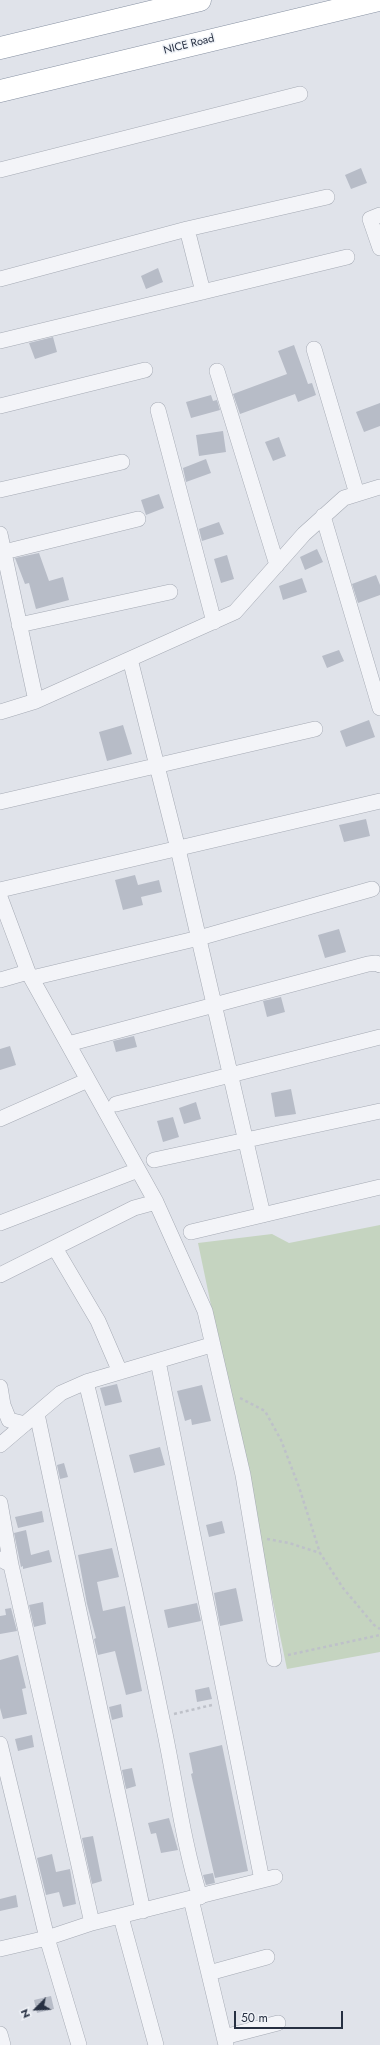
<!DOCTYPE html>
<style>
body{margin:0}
#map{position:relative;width:380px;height:2045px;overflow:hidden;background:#e0e3ea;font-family:Jost,sans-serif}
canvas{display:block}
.north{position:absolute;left:16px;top:1989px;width:40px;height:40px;-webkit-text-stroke:3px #eff2f7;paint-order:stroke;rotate:246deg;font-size:11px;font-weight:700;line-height:16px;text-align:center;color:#273042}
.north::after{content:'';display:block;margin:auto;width:14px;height:18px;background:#273042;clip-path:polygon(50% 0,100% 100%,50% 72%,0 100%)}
.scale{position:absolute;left:234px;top:2011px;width:109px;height:18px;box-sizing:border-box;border:2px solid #273042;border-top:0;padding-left:5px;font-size:12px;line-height:14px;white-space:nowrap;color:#273042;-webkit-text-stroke:3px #eff2f7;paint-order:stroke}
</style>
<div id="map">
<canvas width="380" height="2045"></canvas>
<div class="north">N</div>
<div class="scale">50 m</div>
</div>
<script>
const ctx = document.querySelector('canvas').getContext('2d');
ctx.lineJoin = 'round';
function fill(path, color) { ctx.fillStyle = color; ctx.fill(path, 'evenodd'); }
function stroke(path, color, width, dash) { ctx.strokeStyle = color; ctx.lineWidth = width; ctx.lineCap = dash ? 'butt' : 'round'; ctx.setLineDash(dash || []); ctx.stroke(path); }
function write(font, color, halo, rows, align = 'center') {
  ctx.font = font + ' Jost,sans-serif'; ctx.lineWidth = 3; ctx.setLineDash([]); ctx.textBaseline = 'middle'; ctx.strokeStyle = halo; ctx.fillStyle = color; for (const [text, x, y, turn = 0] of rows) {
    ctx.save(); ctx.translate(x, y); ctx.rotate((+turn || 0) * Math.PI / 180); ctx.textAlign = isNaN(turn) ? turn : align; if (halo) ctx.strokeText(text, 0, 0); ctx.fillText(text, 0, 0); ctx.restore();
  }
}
const green = new Path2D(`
 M380,1225V1652L287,1669L198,1243L272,1234L289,1243Z`);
const building = new Path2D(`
 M361,168L367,183L351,189L345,175Z
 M158,268L163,282L146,289L141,276Z
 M53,337L57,352L35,359L29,343Z
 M294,345L308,384L312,383L316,395L298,402L295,394L240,414L233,394L287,374L278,351Z
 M211,395L213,401L217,400L220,410L191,418L186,402Z
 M380,403V426L364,432L356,412Z
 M223,431L226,452L199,456L196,435Z
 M279,437L286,456L273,461L265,442Z
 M206,459L211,473L186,482L183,468Z
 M159,494L164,508L146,515L141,500Z
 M219,522L224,534L202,541L199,529Z
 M317,549L323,562L305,570L300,557Z
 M39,553L49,581L63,577L69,600L36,609L29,583L25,584L15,558Z
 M227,555L234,579L221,583L214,559Z
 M376,575L380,585V595L358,603L352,584Z
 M302,578L307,592L283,600L279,586Z
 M339,650L344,661L327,668L322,656Z
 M369,720L375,737L346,747L340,731Z
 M123,725L132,754L107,761L99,732Z
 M366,819L370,836L344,842L339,825Z
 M135,875L138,885L159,880L162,892L141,897L143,905L123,910L115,880Z
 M339,929L346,952L325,958L318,935Z
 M281,997L285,1012L267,1017L263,1001Z
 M134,1036L137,1047L116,1052L113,1041Z
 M10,1046L16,1065L0,1070V1049Z
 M291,1089L296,1114L275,1117L271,1093Z
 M196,1102L201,1119L184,1124L179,1108Z
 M173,1117L179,1137L163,1142L157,1121Z
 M117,1384L122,1402L105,1406L100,1388Z
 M202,1385L211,1421L192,1425L191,1419L185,1421L177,1391Z
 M160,1447L165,1465L134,1473L129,1455Z
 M64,1463L68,1477L60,1479L57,1465Z
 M42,1511L44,1522L18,1528L15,1517Z
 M222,1521L225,1533L209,1537L206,1525Z
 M26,1530L31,1555L49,1550L52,1562L23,1569V1566L21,1567L14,1533Z
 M112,1548L119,1577L97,1582L103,1611L125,1606L142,1691L126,1695L115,1651L98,1655L94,1639L96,1638L87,1604L78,1555Z
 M236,1588L243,1621L220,1626L214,1593Z
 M43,1602L46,1624L34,1627L29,1605Z
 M197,1603L201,1621L168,1628L164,1610Z
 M11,1608L17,1631L0,1634V1616L6,1615L5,1609Z
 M18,1655L26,1688L22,1689L27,1714L3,1719L0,1708V1660Z
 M209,1687L212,1699L197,1702L195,1690Z
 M121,1704L123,1717L112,1720L109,1707Z
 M32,1735L34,1747L18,1751L15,1739Z
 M222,1745L248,1871L215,1878L191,1774L193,1773L189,1753Z
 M132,1768L136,1786L126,1789L122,1770Z
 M169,1818L178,1850L161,1853L156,1833L151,1834L148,1823Z
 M93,1836L102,1881L92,1884L82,1838Z
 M52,1854L56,1872L70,1869L76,1904L63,1907L59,1892L46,1895L37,1858Z
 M213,1873L215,1883L206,1885L203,1875Z
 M16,1895L18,1907L0,1911V1899Z
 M51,1996L54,2009L37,2013L34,2000Z`);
const path = new Path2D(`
 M240,1398L265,1411L281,1440L299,1487L320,1553
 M267,1539L289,1543L320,1553L343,1588L374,1625L380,1629
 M288,1655L380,1635
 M174,1714L212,1705`);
const minor = new Path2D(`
 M0,170L300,94
 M380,215L370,219L380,248
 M0,279L187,229
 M203,292L187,229L327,197
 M0,341L347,257
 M314,349L357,494
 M217,371L277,565
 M0,406L145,370
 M158,410L214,622
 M0,490L122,462
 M323,516L380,708
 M0,534L36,701
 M4,552L138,519
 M19,625L170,592
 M130,659L178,849L263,1215
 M0,712L36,701L235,612L304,534L344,498L380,487
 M0,802L315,729
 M0,890L380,801
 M0,897L28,972L156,1202L205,1311L243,1475L274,1659
 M32,978L199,938L372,889
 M0,980L28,972
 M68,1044L368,964L376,963L380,965
 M116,1104L380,1037
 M0,1119L88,1080
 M154,1160L380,1111
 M0,1223L138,1170
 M191,1232L380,1187
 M55,1248L98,1321L120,1372
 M0,1275L134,1208L156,1202
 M158,1361L262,1880
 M86,1382C114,1494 139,1606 162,1719C175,1778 182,1839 200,1897
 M0,1387L3,1405L9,1420L25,1424
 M37,1414L143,1911
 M0,1445L61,1393L86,1382L211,1345
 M0,1503L11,1565
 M0,1559L11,1565L92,1923
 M0,1744L47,1938L79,2045
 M191,1899L226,2045
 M121,1917L156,2045
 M0,1949L47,1938L92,1923L275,1877
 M209,1973L267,1957
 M0,2034L3,2045
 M224,2037L278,2023`);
const highway = new Path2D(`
 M0,48L200,0
 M0,91L379,0`);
const streetNames = [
 ["NICE Road",189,45,-14]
];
fill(green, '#c5d4c0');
fill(building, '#b7bcc7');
stroke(minor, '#a5aab4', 16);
stroke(highway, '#8690a1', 23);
stroke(path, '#bec1c9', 2.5, [3, 3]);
stroke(minor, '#f3f4f8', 15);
stroke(highway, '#fff', 22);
write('11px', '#273042', '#eff2f7', streetNames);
</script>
